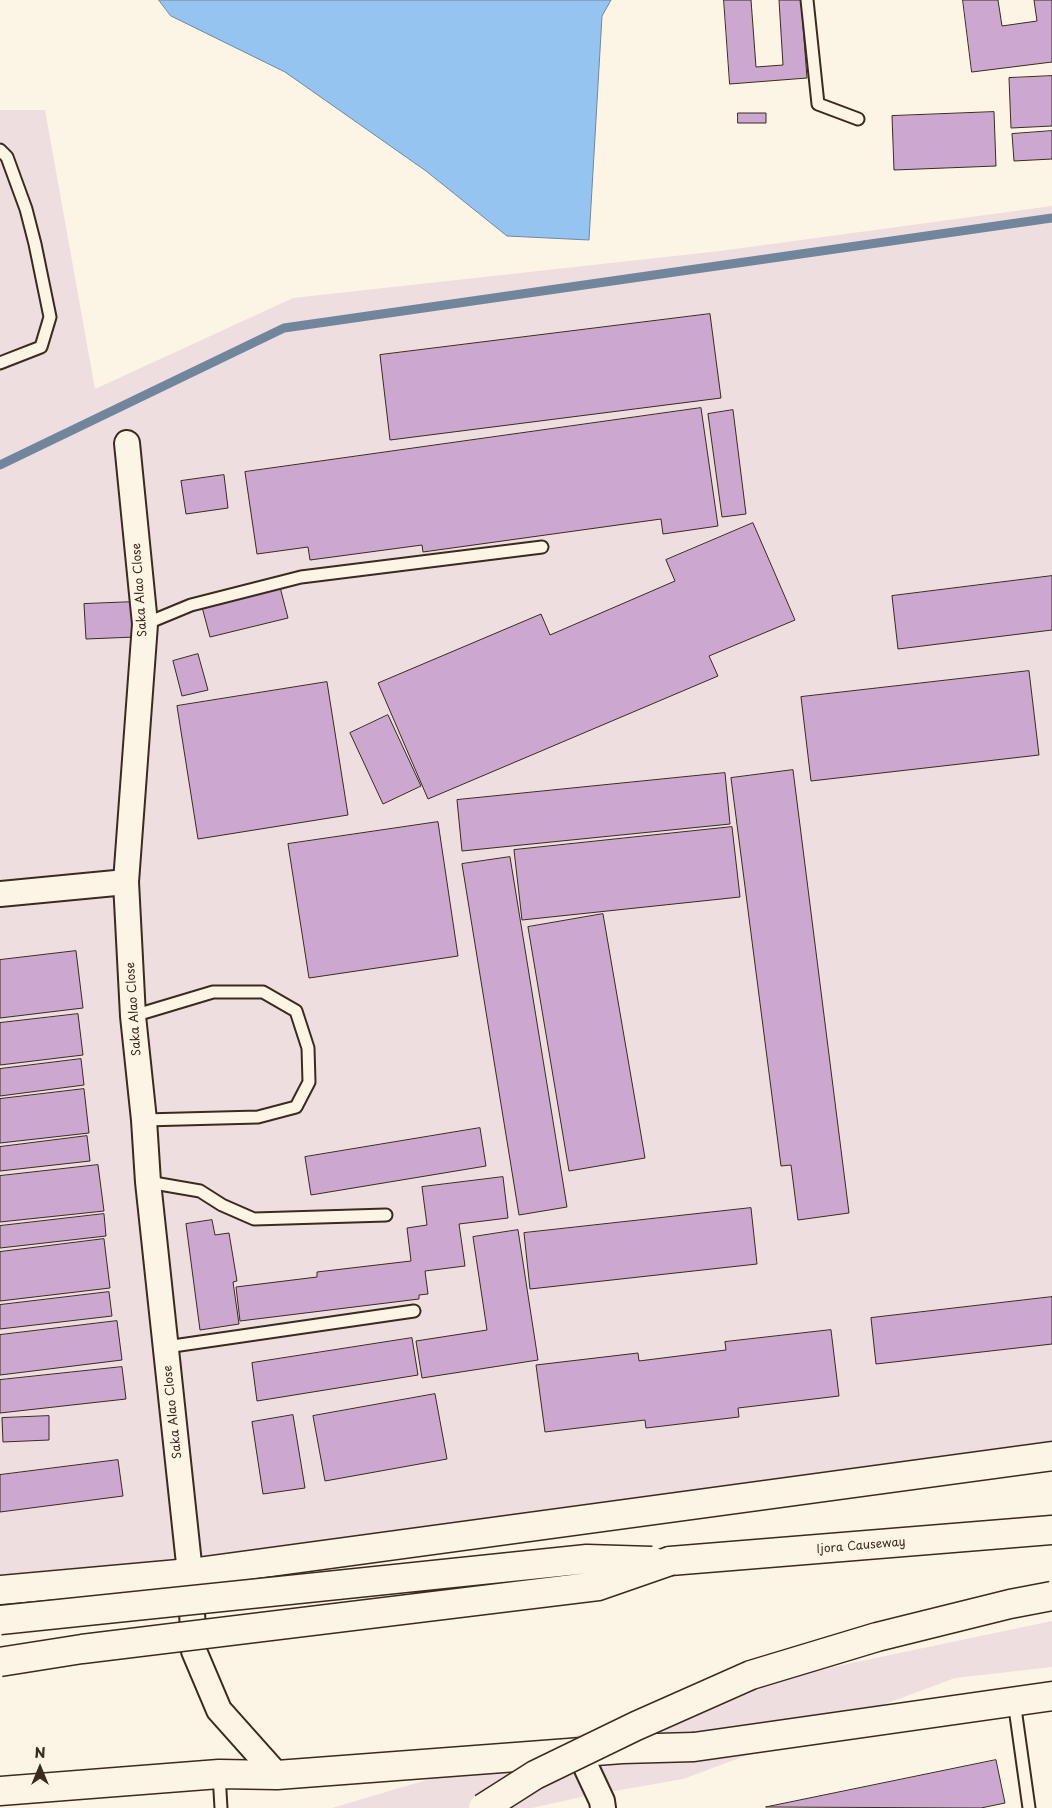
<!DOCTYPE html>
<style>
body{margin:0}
#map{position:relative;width:1052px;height:1808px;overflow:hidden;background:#fcf5e5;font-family:"Playpen Sans",sans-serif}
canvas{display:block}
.north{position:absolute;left:15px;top:1743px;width:50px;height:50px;-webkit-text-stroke:4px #fcf5e5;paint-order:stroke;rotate:0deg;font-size:14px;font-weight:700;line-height:20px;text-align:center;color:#3b2a1e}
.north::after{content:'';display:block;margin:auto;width:18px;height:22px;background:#3b2a1e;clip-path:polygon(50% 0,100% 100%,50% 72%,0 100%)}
</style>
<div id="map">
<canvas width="1052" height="1808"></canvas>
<div class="north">N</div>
</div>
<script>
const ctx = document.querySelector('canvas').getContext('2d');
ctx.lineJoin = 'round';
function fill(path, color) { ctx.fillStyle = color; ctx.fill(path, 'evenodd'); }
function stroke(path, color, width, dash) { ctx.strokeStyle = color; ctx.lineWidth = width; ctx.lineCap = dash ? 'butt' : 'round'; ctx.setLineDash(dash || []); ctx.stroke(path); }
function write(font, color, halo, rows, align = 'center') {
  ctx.font = font + ' "Playpen Sans",sans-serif'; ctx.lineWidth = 4; ctx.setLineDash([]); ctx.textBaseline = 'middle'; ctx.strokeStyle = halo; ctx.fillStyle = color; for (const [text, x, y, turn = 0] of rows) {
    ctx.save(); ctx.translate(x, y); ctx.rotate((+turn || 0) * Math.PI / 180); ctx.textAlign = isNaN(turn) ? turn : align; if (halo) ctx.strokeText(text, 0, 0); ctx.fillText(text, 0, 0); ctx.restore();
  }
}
const built = new Path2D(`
 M0,110H45L95,389L293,298L720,251L1052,206V1444L0,1592Z
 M1052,1621V1667L955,1678L683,1779L586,1796L532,1808H332L747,1685Z`);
const water = new Path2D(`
 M159,0H611L602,16L589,240L507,236L426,171L285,72L171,16Z`);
const stream = new Path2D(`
 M0,465L284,328L1052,218`);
const building = new Path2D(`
 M724,0H751L756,67L783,65L779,0H801L807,78L730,84Z
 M963,0H998L1002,26L1037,21L1034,0H1052V62L972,72Z
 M1052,76V126L1011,128L1009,78Z
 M994,112L996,166L894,170L892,116Z
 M738,113H766V123H738Z
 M1052,131V159L1014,161L1012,134Z
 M710,314L721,398L390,440L380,355Z
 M701,408L718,526L663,534L661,519L423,552L422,545L310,560L308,547L257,554L245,472Z
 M733,410L746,514L722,517L708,414Z
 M224,475L228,508L186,514L181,481Z
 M753,523L795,620L709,656L718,676L428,799L378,683L541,614L550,635L675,581L666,560Z
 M1052,576V630L898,649L892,596Z
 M280,587L288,618L210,637L202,607Z
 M134,602L135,637L86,639L84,604Z
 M198,654L208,690L182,696L173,661Z
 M1029,671L1039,755L811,781L801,697Z
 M327,682L348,815L198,839L177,706Z
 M388,715L421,786L383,804L350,733Z
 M793,770L849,1213L798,1220L791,1165L781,1166L731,778Z
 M725,773L730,824L462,851L457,800Z
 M438,822L458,956L309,978L288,844Z
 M732,827L740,897L522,920L514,850Z
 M510,857L567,1207L519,1215L462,864Z
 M603,914L645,1158L569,1171L528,927Z
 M76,951L83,1008L0,1018V960Z
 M78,1014L83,1055L0,1065V1023Z
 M81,1059L84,1085L0,1096V1069Z
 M84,1089L89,1133L0,1143V1099Z
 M480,1128L486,1166L311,1195L305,1157Z
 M87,1136L90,1161L0,1171V1147Z
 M98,1165L104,1211L0,1222V1176Z
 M503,1177L508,1218L459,1224L465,1266L425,1271L428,1294L419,1295V1299L240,1321L236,1287L317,1277V1272L411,1261L407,1228L427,1225L422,1187Z
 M751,1208L757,1264L530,1289L524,1233Z
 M104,1214L106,1236L0,1248V1226Z
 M212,1220L215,1235L229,1233L237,1281L233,1282L239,1324L200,1330L186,1224Z
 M518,1230L538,1360L422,1378L416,1341L487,1330L473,1237Z
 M104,1239L110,1288L0,1301V1252Z
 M109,1292L112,1316L0,1329V1305Z
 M1052,1297V1344L876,1364L871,1318Z
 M117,1321L122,1360L0,1375V1335Z
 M831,1330L839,1396L738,1408L739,1417L646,1428L645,1420L545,1432L536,1365L638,1353L639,1361L726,1350L725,1342Z
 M412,1338L418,1375L257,1401L252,1363Z
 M122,1367L126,1399L0,1413V1380Z
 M435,1394L447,1459L325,1481L313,1416Z
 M293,1415L305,1488L263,1494L252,1422Z
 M49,1416V1440L3,1442L2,1418Z
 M118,1460L123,1496L0,1512V1475Z
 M996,1760L1005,1803L981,1808L766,1807Z`);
const lane = new Path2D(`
 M807,0L818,104L858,119
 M0,150L7,157L26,209L35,244L50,317L41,347L0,363
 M145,624L191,605L301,577L542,547
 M133,1016L213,992H263L296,1011L308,1048L309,1082L296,1107L258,1117L144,1120
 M148,1182L200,1191L222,1205L254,1219L386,1215
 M166,1347L414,1311
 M1014,1701L1029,1808
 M219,1774L221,1808`);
const street = new Path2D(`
 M127,443L145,624L126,882L133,1016L144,1120L148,1182L190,1573L194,1651L219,1710L277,1775
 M0,894L126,882
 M579,1752L602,1801L603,1808`);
const secondary = new Path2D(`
 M0,1590L190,1573L1052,1456
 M0,1791L219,1774L277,1775L622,1749L694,1747L1052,1696`);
const primary = new Path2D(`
 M670,1561L1052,1530`);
const highwayBridge = new Path2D(`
 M0,1620L587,1559L652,1561
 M0,1662L82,1649L598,1586L670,1561
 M483,1808L535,1775L636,1726L751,1675L877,1637L1010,1604L1052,1596`);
const streetNames = [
 ["Saka Alao Close",140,590,-94],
 ["Saka Alao Close",134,1009,-94],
 ["Saka Alao Close",173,1412,-96],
 ["Ijora Causeway",861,1546,-5]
];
fill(built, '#eededf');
fill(water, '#95c4f0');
stroke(water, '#71869c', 1);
stroke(stream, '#71869c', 9);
fill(building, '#cca8d1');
stroke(building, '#3b2a1e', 1);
stroke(lane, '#3b2a1e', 15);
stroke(street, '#3b2a1e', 28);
stroke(secondary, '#3b2a1e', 31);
stroke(primary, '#3b2a1e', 31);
stroke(lane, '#fcf5e5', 11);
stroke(street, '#fcf5e5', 24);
stroke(secondary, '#fcf5e5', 28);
stroke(primary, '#fcf5e5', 28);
stroke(highwayBridge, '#3b2a1e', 31, []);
stroke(highwayBridge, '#fcf5e5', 28);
write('12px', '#3b2a1e', '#fcf5e5', streetNames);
</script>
